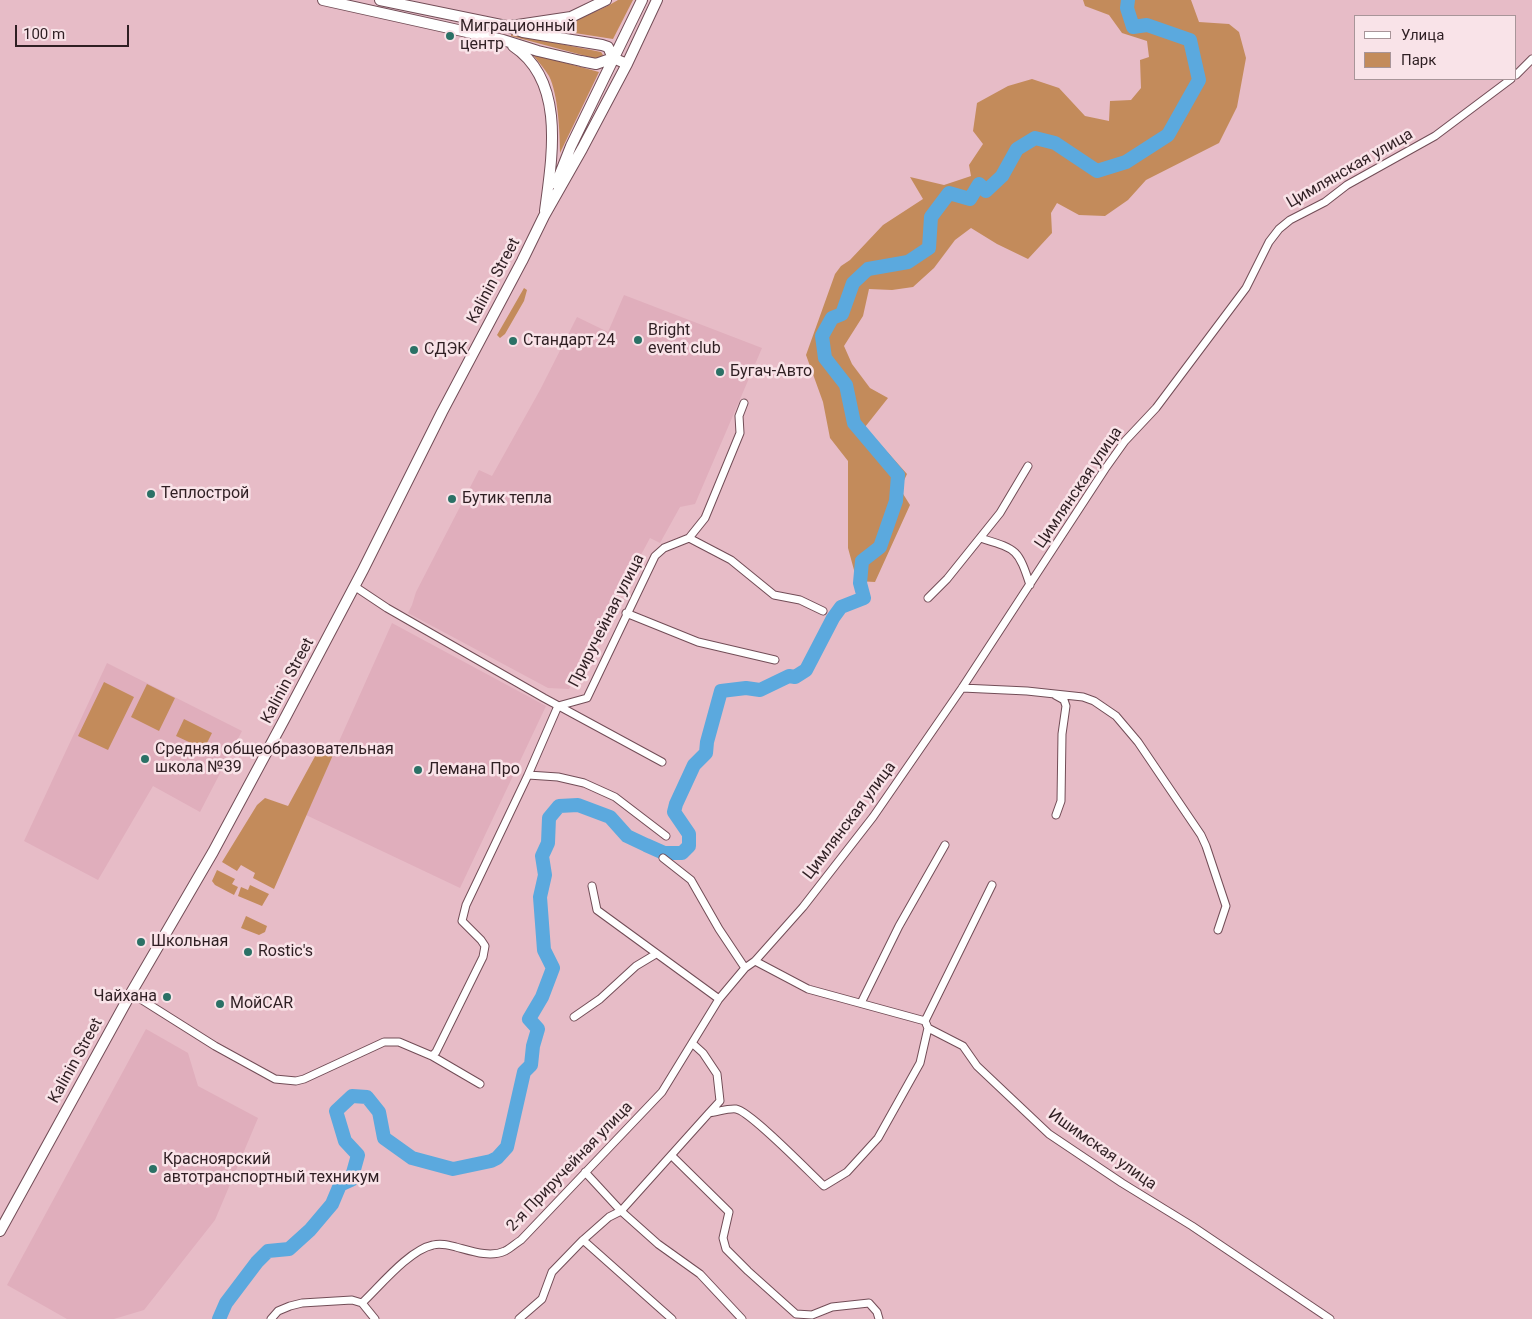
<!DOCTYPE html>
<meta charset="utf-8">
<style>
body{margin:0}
#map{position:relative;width:1532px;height:1319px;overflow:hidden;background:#e7bcc7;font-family:Roboto,sans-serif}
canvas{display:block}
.legend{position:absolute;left:1354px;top:15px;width:162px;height:65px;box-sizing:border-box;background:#f9e3e8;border:1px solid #a89599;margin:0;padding:6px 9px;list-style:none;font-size:15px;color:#2f1f23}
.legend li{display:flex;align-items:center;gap:10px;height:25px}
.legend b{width:25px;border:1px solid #a89599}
.scale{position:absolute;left:15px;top:25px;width:114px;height:22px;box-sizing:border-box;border:2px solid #2f1f23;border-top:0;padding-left:6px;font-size:15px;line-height:18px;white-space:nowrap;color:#2f1f23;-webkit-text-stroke:4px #f9e3e8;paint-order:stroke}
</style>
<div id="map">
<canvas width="1532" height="1319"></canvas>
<ul class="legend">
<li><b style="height:6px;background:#fff"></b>Улица</li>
<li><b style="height:14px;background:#c38b5b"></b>Парк</li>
</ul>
<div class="scale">100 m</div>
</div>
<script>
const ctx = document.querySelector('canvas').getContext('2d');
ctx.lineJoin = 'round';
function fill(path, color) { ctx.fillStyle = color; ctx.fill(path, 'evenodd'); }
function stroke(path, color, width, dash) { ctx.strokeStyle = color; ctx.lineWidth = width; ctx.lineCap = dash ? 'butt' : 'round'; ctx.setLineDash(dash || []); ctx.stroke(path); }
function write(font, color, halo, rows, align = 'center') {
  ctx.font = font + ' Roboto,sans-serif'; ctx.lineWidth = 5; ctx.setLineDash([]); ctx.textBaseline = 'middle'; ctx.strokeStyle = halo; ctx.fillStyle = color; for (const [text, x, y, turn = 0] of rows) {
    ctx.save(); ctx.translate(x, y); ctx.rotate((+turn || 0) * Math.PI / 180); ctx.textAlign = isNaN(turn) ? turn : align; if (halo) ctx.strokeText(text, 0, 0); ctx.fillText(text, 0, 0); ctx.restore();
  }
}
const built = new Path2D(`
 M624,295L762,348L695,504L680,507L660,543L650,538L569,689L548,688L408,613L412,605L416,592L479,470L492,476L540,390L577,317L608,332Z
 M392,623L546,706L460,888L306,815Z
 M107,663L242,731L200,812L153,786L98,880L24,841Z
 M146,1029L188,1053L198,1086L258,1118L215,1220L144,1310L114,1319H67L7,1285Z`);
const green = new Path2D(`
 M618,0H633L613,39L549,29C573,21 596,13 618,0Z
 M1083,0H1191L1199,22L1229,24L1239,32L1246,58L1237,107L1219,143L1146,180L1128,200L1105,216L1079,215L1057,203L1051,213L1052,233L1028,259L997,244L971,228L955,240L934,268L913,287L892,290L869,289L863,316L844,346L852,364L870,388L888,398L865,427L907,474L900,489L910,505L875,582L857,581L848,548V461L830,438L823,402L806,355L835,274L841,266L850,260L883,225L923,199L910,177L944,185L971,176L969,165L983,144L973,131L977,103L1008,86L1032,79L1059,88L1085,116L1109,121L1110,101L1131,100L1141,88L1140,60L1149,57L1147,41L1122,33L1109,15L1085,6Z
 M511,34L601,52L603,55L602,58L597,59L511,36Z
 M532,54L599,72L560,153C560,132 558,94 549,76C544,68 538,61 532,54Z
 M524,288L527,290L524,301L505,334L500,338L497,335Z
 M104,682L134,697L108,750L78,736Z
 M147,684L175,698L159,731L131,717Z
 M184,719L212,733L204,749L176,736Z
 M319,749L333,755L274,889L253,878L255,873L241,865L237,871L222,862L257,805L265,798L288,806Z
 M217,870L235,879L232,884L238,887L234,895L215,885L212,881Z
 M250,885L269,894L262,906L238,896L241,887L248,890Z
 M246,916L267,926L265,932L259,935L241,928Z`);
const river = new Path2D(`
 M219,1319L226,1303L257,1262L268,1251L289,1249L310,1230L332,1204L340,1185L351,1180L358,1155L345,1141L336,1111L352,1096L367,1097L379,1112L384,1138L412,1158L453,1169L491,1161L497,1158L507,1147L524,1072L531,1065L533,1046L538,1029L529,1019L542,997L553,968L544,950L540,897L545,875L542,856L548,843L549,818L559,806L578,805L610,817L627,836L646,845L664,853H682L689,846V834L674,812L676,804L694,765L706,753L707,742L721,691L746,688L760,690L789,676L795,677L806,670L833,618L841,607L864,598L860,583L862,561L880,547L896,501L898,475L854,423L846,385L825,358L822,336L832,318L842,314L853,283L868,269L908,262L929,248L931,217L949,193L970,199L979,184L986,191L1002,176L1017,149L1035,138L1055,143L1097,171L1126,162L1168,135L1199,80L1190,40L1147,25L1133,27L1127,8L1128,0`);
const minor = new Path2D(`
 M1516,75L1532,59
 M689,538L731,560L774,595L800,600L823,611
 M980,538C1016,549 1018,548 1030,585
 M354,586L387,608L544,698L662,762
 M928,598L947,579L1000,513L1028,466
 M626,613L698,642L775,660
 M962,688L1027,691L1083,697L1094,701L1116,716L1138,742L1201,835L1206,846L1226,906L1218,930
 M1055,695L1064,700L1066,706L1062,734L1061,801L1056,815
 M528,775L558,777L584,783L615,797L666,836
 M663,858L691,880L719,929L745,968
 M592,886L597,910L719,999
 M755,961L808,989L925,1021L928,1028L963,1046L977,1066L1049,1134L1122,1183L1192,1226L1330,1319
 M131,993L215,1046L275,1079L296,1081L304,1079L384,1042H399L432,1056L436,1052L483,957L485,946L481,940L462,921L466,905L528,775L558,706L587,698L655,556L664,548L689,538L705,518L740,433L739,416L744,403
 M861,1003L899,926L945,845
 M574,1017L600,999L636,966L656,954
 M925,1021L992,885
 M692,1043L703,1053L717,1074L720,1101L709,1113C717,1112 729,1108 736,1109C750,1111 810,1173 824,1186L847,1172L878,1138L920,1063L928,1028
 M432,1056L480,1084
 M672,1156L729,1212L723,1238L726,1249L748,1271L796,1314L812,1315L832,1307L869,1303L877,1312L879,1319
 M585,1172L621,1211L658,1244L700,1274L742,1319
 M583,1240L672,1319
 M362,1303L375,1319
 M271,1319L278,1311L290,1306L302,1303L352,1300L362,1303C380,1286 409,1250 433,1245C441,1243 448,1245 456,1247C471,1251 490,1258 505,1251C511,1248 516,1243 521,1240L662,1092L719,999L745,968L755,961L803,907L873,817L962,688L1105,469L1125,441L1156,408L1246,288L1269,242L1279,229L1290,220L1325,202L1347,185L1435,136L1511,79
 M519,1319L542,1299L552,1272L583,1240L609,1217L621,1211L709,1113`);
const primary = new Path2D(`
 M323,0L503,40L538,51L581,61L596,64L613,58
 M380,0L506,26L523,32L602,45L608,47L613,58L627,64
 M511,26L571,17L606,0
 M513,46C566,81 552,157 545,211
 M556,184L571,146L642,0
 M0,1231L131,993L213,852L285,718L363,570L442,412L522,261L544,216L582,149L627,64L657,0`);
const markers = [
 [450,36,5,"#2b7166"],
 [638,340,5,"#2b7166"],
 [513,341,5,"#2b7166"],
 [414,350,5,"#2b7166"],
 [720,372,5,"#2b7166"],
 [151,494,5,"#2b7166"],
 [452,499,5,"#2b7166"],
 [145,759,5,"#2b7166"],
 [418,770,5,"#2b7166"],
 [141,942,5,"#2b7166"],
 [248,952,5,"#2b7166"],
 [167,997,5,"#2b7166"],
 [220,1004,5,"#2b7166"],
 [153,1169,5,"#2b7166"]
];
const poiNames = [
 ["Миграционный",460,27],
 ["центр",460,45],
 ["Bright",648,331],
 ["event club",648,349],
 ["Стандарт 24",523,341],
 ["СДЭК",424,350],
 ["Бугач-Авто",730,372],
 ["Теплострой",161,494],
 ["Бутик тепла",462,499],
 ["Средняя общеобразовательная",155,750],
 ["школа №39",155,768],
 ["Лемана Про",428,770],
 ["Школьная",151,942],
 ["Rostic's",258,952],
 ["Чайхана",157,997,"right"],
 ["МойCAR",230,1004],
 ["Красноярский",163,1160],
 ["автотранспортный техникум",163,1178]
];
const streetNames = [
 ["Цимлянская улица",1350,169,-30],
 ["Kalinin Street",494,281,-62],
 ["Цимлянская улица",1079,488,-56],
 ["Приручейная улица",607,621,-63],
 ["Kalinin Street",288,681,-62],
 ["Цимлянская улица",850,821,-53],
 ["Kalinin Street",76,1061,-61],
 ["Ишимская улица",1102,1150,35],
 ["2-я Приручейная улица",570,1167,-46]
];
fill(built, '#e0aebc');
fill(green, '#c38b5b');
stroke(river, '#5ba9de', 14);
stroke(minor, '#724d57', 9);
stroke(primary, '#724d57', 12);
stroke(minor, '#fff', 7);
stroke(primary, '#fff', 10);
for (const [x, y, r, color] of markers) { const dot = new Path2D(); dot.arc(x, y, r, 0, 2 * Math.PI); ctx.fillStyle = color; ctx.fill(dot); stroke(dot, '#f9e3e8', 2); }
write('16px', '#2f1f23', '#f9e3e8', poiNames, 'left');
write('16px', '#2f1f23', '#f9e3e8', streetNames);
</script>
